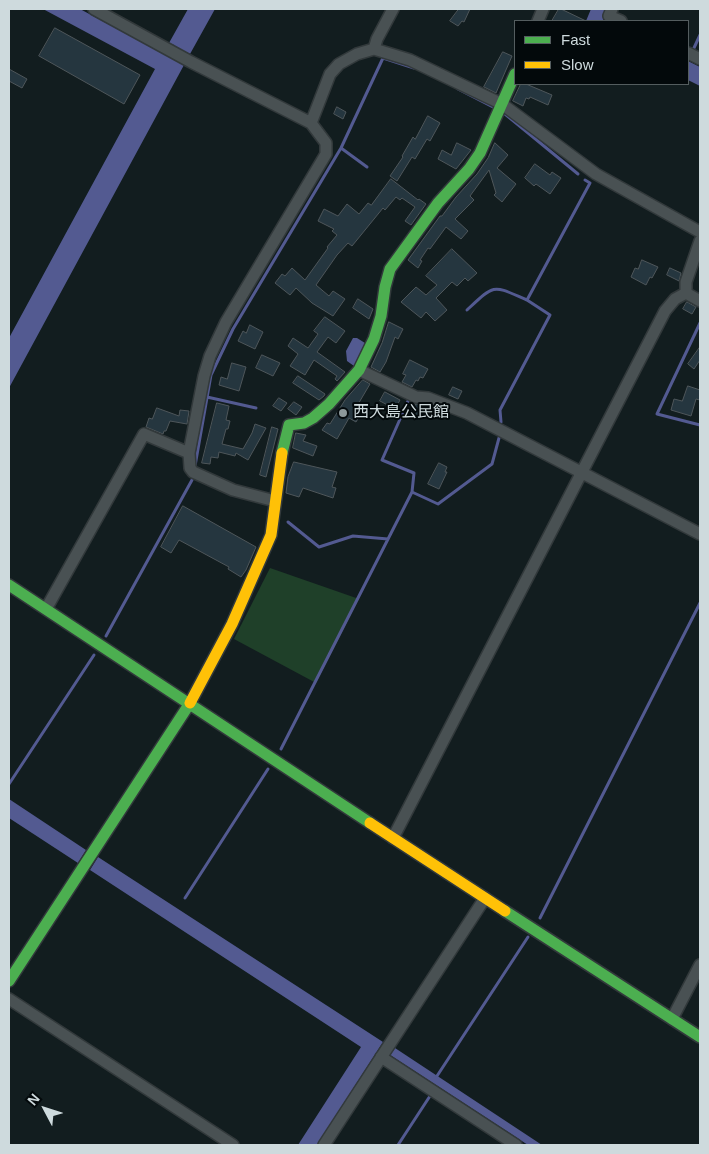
<!DOCTYPE html>
<meta charset="utf-8">
<style>
body{margin:0}
#map{position:relative;width:709px;height:1154px;overflow:hidden;background:#121d1f;font-family:Helvetica,sans-serif}
canvas{display:block}
.frame{position:absolute;inset:0;border:10px solid #cedadd;pointer-events:none}
.legend{position:absolute;left:514px;top:20px;width:175px;height:65px;box-sizing:border-box;background:#03090b;border:1px solid #545d5f;margin:0;padding:6px 9px;list-style:none;font-size:15px;color:#cedadd}
.legend li{display:flex;align-items:center;gap:10px;height:25px}
.legend b{width:25px;border:1px solid #545d5f}
.north{position:absolute;left:20px;top:1084px;width:50px;height:50px;-webkit-text-stroke:4px #03090b;paint-order:stroke;rotate:310deg;font-size:14px;font-weight:700;line-height:20px;text-align:center;color:#cedadd}
.north::after{content:'';display:block;margin:auto;width:18px;height:22px;background:#cedadd;clip-path:polygon(50% 0,100% 100%,50% 72%,0 100%)}
</style>
<div id="map">
<canvas width="709" height="1154"></canvas>
<div class="frame"></div>
<ul class="legend">
<li><b style="height:6px;background:#4caf50"></b>Fast</li>
<li><b style="height:6px;background:#ffc107"></b>Slow</li>
</ul>
<div class="north">N</div>
</div>
<script>
const ctx = document.querySelector('canvas').getContext('2d');
ctx.lineJoin = 'round';
function fill(path, color) { ctx.fillStyle = color; ctx.fill(path, 'evenodd'); }
function stroke(path, color, width, dash) { ctx.strokeStyle = color; ctx.lineWidth = width; ctx.lineCap = dash ? 'butt' : 'round'; ctx.setLineDash(dash || []); ctx.stroke(path); }
function write(font, color, halo, rows, align = 'center') {
  ctx.font = font + ' Helvetica,"Noto Sans JP",sans-serif'; ctx.lineWidth = 4; ctx.setLineDash([]); ctx.textBaseline = 'middle'; ctx.strokeStyle = halo; ctx.fillStyle = color; for (const [text, x, y, turn = 0] of rows) {
    ctx.save(); ctx.translate(x, y); ctx.rotate((+turn || 0) * Math.PI / 180); ctx.textAlign = isNaN(turn) ? turn : align; if (halo) ctx.strokeText(text, 0, 0); ctx.fillText(text, 0, 0); ctx.restore();
  }
}
const green = new Path2D(`
 M270,568L359,599L316,683L234,639Z`);
const water = new Path2D(`
 M43,9H80L168,56L174,45L169,43L188,9H215L190,54L184,51L178,61L184,65L9,388V338L155,69Z
 M591,9H608L603,20L604,21H586Z
 M688,61L700,67V86L688,80Z
 M353,338H357L365,343L354,366L347,361L346,351Z
 M9,799L86,850L78,863L9,818Z
 M98,857L383,1042L317,1145H298L361,1047L90,870Z
 M395,1048L542,1145H528L390,1055Z`);
const stream = new Path2D(`
 M693,50L700,35
 M458,89L493,107
 M505,114L578,174
 M341,148L367,167
 M467,310C496,283 492,285 527,300L590,183L585,180
 M700,323L657,414L700,425
 M207,397L256,408
 M408,401L382,460L414,473L412,492
 M501,422L500,410L550,315L527,300
 M195,466L211,375L233,329L341,148L383,58L414,68
 M288,522L319,547L353,536L388,539
 M106,636L192,480
 M281,749L412,492L438,504L492,464L499,438
 M9,784L94,655
 M185,898L268,769
 M540,918L700,603
 M437,1076L528,937
 M398,1145L430,1096`);
const building = new Path2D(`
 M459,9H470L464,22L462,21L458,26L450,21Z
 M559,9H561L586,21H552Z
 M55,28L140,75L124,104L39,56Z
 M503,52L512,56L496,93L484,87Z
 M9,69L27,79L22,88L9,81Z
 M521,84H526L552,95L548,105L530,97L529,99L526,98L523,106L513,101Z
 M337,107L346,112L343,119L334,114Z
 M428,116L440,123L430,141L427,139L415,159L412,157L397,181L390,176L403,157L402,156L413,137L415,139Z
 M457,143L471,150L456,169L438,159L442,150L451,155Z
 M495,143L508,155L497,168L516,184L502,202L494,195L496,193L489,170L470,196L474,200L455,219L468,231L461,239L446,227L430,249L428,248L420,260L422,261L418,268L408,260L440,216H442L456,197L477,174L488,158Z
 M535,164L550,175L552,172L561,178L550,194L536,184L534,186L525,178Z
 M391,179L418,200L419,199L426,204L411,225L405,221L415,207L402,198L400,200L396,197L385,210L383,208L352,246L348,243L337,255L316,285L329,296L333,291L345,299L333,316L312,303L296,288L290,295L275,283L282,274L285,276L292,268L305,280L328,248L327,247L337,235L332,231L334,229L318,221L324,209L338,216L347,204L359,214L368,203L371,205Z
 M452,249L477,273L468,281L465,278L457,286L452,282L436,298L447,310L435,321L426,312L421,318L401,302L416,287L426,295L437,285L426,276Z
 M642,260L658,267L652,278L650,277L646,285L631,277L635,268L638,269Z
 M670,268L681,273L679,281L667,275Z
 M358,299L373,309L369,319L353,308Z
 M687,302L696,307L692,314L683,309Z
 M325,317L345,331L336,343L328,337L317,352L345,372L337,381L335,379L337,376L314,360L305,375L290,366L298,354L288,346L293,338L308,348L318,334L314,331Z
 M389,322L403,329L398,339L395,337L386,362L380,372L371,367L382,343Z
 M250,325L263,332L255,349L238,341L243,331L246,333Z
 M700,347V360L694,369L688,364Z
 M262,355L280,363L273,376L256,368Z
 M410,360L428,369L423,378L420,377L418,381L416,380L412,387L402,382L406,375L403,374Z
 M232,363L246,367L239,391L219,385L221,377L227,379Z
 M298,376L325,394L324,396L319,400L293,383Z
 M363,380L370,384L357,406L363,410L356,422L349,418L337,439L322,430L327,423L330,424L345,400Z
 M688,386L700,390V400L696,399L691,416L671,410L674,399L682,401Z
 M453,387L462,391L458,399L449,395Z
 M385,392L400,400L395,409L380,401Z
 M279,398L287,403L281,411L273,406Z
 M294,402L302,407L296,415L288,409Z
 M217,403L229,406L226,420L230,421L228,429H226L222,444L243,449L252,433L255,424L266,428L248,460L236,453L235,456L219,452L218,458L211,457L210,464L202,463Z
 M416,404L425,407L419,419L410,416Z
 M157,408L179,416L180,410L189,411L187,424L170,421L166,431H164L163,434L146,427L149,418L152,419Z
 M272,427L278,429L266,477L260,475Z
 M296,433L306,435L303,441L317,446L313,456L293,448Z
 M294,462L337,472L332,487L336,488L333,498L303,488L299,497L286,493L288,477Z
 M439,463L447,467L445,472H447L439,489L428,484Z
 M183,506L256,547L246,570L241,577L228,569L229,567L179,540L171,553L161,547Z`);
const street = new Path2D(`
 M94,9L191,62L311,123L326,143V154L226,322L210,356L204,376L189,453L190,468L193,472L233,490L275,501
 M612,9L609,16L621,21
 M538,21L543,9
 M374,49L377,39L393,9
 M688,53L700,59
 M311,123L330,74L339,64L357,54L374,49L410,60L502,104L596,174L700,232
 M686,293V282L700,241
 M686,293L700,301
 M359,370L416,397L428,398L467,413L700,534
 M46,609L144,434L189,453
 M393,838L665,311L675,299L686,293
 M9,999L233,1145
 M672,1019L700,965
 M381,1057L516,1145
 M324,1145L485,898`);
const fast = new Path2D(`
 M282,453L289,425L304,423L313,418L329,404L359,370L374,339L381,316L385,287L390,269L438,203L469,169L480,153L515,74
 M9,585L370,823
 M505,911L700,1037
 M9,981L190,703`);
const slow = new Path2D(`
 M190,703L232,624L271,535L282,453
 M370,823L505,911`);
const markers = [
 [343,413,5,"#8c989a"]
];
const poiNames = [
 ["西大島公民館",353,413]
];
fill(green, '#1f4029');
fill(water, '#535a91');
stroke(stream, '#535a91', 3);
fill(building, '#25363f');
stroke(building, '#4e565a', 1);
stroke(street, '#32393b', 14);
stroke(fast, '#32393b', 14);
stroke(slow, '#32393b', 14);
stroke(street, '#495153', 11);
stroke(fast, '#4caf50', 11);
stroke(slow, '#ffc107', 11);
for (const [x, y, r, color] of markers) { const dot = new Path2D(); dot.arc(x, y, r, 0, 2 * Math.PI); ctx.fillStyle = color; ctx.fill(dot); stroke(dot, '#03090b', 2); }
write('16px', '#cedadd', '#03090b', poiNames, 'left');
</script>
